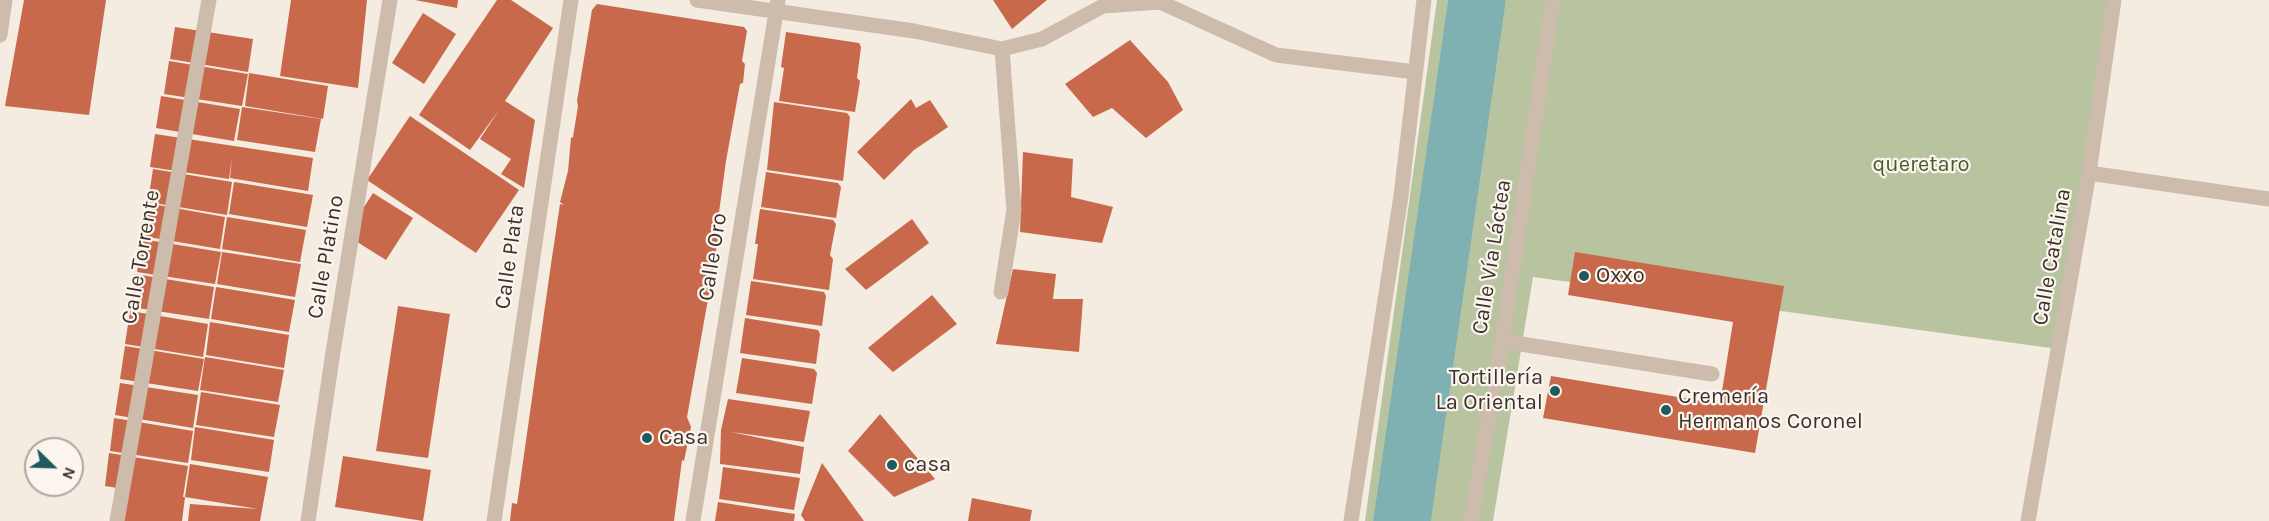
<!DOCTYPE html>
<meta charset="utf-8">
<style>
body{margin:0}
#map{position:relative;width:2269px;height:521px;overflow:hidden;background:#f4ebe1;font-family:Karla,sans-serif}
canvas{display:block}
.north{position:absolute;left:24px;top:437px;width:60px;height:60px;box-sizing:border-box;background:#fbf5ee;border:2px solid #aea6a0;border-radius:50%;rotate:113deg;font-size:16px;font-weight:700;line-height:24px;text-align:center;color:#3b302b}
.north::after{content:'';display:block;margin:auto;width:21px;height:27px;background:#1f5a5e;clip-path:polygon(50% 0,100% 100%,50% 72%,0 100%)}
</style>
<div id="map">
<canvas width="2269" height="521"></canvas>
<div class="north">N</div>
</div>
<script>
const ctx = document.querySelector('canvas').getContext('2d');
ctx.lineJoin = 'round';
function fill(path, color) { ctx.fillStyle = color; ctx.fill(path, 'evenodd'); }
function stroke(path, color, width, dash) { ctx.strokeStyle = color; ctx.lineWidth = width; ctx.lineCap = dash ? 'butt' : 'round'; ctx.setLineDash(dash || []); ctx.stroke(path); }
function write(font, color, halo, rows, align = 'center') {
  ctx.font = font + ' Karla,sans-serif'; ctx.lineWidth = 4.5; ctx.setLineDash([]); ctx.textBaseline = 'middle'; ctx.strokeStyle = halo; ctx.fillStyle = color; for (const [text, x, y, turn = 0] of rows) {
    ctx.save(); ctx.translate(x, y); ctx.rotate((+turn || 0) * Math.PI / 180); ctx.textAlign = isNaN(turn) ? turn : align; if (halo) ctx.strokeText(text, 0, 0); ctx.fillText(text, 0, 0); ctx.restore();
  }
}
const green = new Path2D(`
 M1437,0H2115L2058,349L1533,277L1493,521H1365Z`);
const river = new Path2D(`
 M1402,521L1477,0`);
const building = new Path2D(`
 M24,0H106L89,115L5,106Z
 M291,0H367L358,88L280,76Z
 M415,0H458L457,8Z
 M497,0H511L553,28L505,101L535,120L524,188L501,174L511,159L480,139L499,110L470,150L419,115Z
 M993,0H1047L1012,29Z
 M597,4L744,27L747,31L742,61L745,64L743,83L740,84L726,161L717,227L719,228L715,260L687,417L691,427L684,461L682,460L674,521H510L512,503L517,504L550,271L560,204L564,205L560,202L568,171L571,138L573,137L578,106L577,101L592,10Z
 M423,13L456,34L424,84L392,63Z
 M175,27L253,39L248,72L170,59Z
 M786,32L859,43L861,47L857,78L860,81L855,112L779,101L784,68L781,67Z
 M1130,40L1168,82L1183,110L1146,138L1112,108L1093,117L1065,84Z
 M169,61L248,74L242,106L164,94Z
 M249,73L328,86L323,119L245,106Z
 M161,96L240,109L234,141L156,128Z
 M911,99L916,108L930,100L948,127L914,150L884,180L857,152Z
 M774,102L847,113L850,117L843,181L767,170Z
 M242,107L321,119L315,152L237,140Z
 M410,116L519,190L476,253L367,180Z
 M155,134L313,158L308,191L230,178L232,157L229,179L150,167Z
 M1023,152L1073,159L1071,197L1113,207L1102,243L1020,232Z
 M153,169L232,182L227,215L148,202Z
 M766,172L838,183L841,187L836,218L761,207Z
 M234,182L313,195L307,227L229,214Z
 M373,193L413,218L386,260L346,235Z
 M147,203L225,217L220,249L142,236Z
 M760,209L833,220L836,224L830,255L833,259L829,290L753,279L758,244H755Z
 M227,217L306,230L300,262L222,249Z
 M912,219L929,243L866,290L845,269Z
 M142,239L221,252L215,284L137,272Z
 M222,252L301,264L295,297L217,284Z
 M1575,252L1784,286L1755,453L1543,418L1551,376L1720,404L1733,322L1568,295Z
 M1013,269L1056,274L1053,299H1083L1079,352L996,344Z
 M135,274L214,287L209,319L131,307Z
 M751,281L824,292L826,296L822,326L746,315Z
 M216,287L295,300L289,332L211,319Z
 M932,295L957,324L893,372L868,348Z
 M398,306L450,314L428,458L376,451Z
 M130,311L208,324L203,357L125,344Z
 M745,318L818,330L820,334L816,364L740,353Z
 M210,322L289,335L284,368L206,355Z
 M125,346L204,359L198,391L120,379Z
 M205,357L284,370L278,402L200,390Z
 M742,358L814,369L817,373L812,404L736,393Z
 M120,383L198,395L193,428L115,415Z
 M201,392L280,405L274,437L196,425Z
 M728,399L810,411L804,442L731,432L804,447L800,474L720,464L721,430Z
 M880,414L935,479L894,497L848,451Z
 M114,418L193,431L188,463L110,451Z
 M195,427L274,440L269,472L191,460Z
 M109,453L188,466L183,497H185L182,521H117L124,489L105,486Z
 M343,456L431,470L423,521L335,507Z
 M822,463L864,521H805L801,515Z
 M190,464L268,477L260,521H188L190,504L258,509L185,497Z
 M723,467L800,478L794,510L719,499Z
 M972,498L1032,510L1030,521H968Z
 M718,502L795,514L794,521H715Z`);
const minor = new Path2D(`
 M697,0L914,31L1002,49L1042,39L1103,6L1160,2L1276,55L1415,72
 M0,35L5,0
 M2089,173L2269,199
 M1001,292L1014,210L1002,49
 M1502,341L1712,374
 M117,521L209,0
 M308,521L333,352L390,0
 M494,521L571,0
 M693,521L778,0
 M1351,521L1401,196L1424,0
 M1471,521L1502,341L1553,0
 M2028,521L2089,173L2114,0`);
const markers = [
 [1584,276,6,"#1f5a5e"],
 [1555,391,6,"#1f5a5e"],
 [1666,410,6,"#1f5a5e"],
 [647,438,6,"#1f5a5e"],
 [892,465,6,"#1f5a5e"]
];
const parkNames = [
 ["queretaro",1921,165]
];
const streetNames = [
 ["Calle Torrente",141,257,-80],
 ["Calle Platino",326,257,-80],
 ["Calle Plata",510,257,-82],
 ["Calle Oro",713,257,-81],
 ["Calle Vía Láctea",1492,257,-81],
 ["Calle Catalina",2052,257,-80]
];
const poiNames = [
 ["Oxxo",1596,276],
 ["Tortillería",1543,378,"right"],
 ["La Oriental",1543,403,"right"],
 ["Cremería",1678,397],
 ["Hermanos Coronel",1678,422],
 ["Casa",659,438],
 ["casa",904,465]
];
fill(green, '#b8c4a0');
stroke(river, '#7fb0b2', 57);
fill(building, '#c8694b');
stroke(minor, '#cdbbac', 15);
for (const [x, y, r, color] of markers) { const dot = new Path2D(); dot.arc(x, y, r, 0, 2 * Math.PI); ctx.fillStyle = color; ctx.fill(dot); stroke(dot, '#fbf5ee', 2); }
write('22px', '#4a5a2e', '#fbf5ee', parkNames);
write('22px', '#3b302b', '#fbf5ee', streetNames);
write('22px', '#3b302b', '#fbf5ee', poiNames, 'left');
</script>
